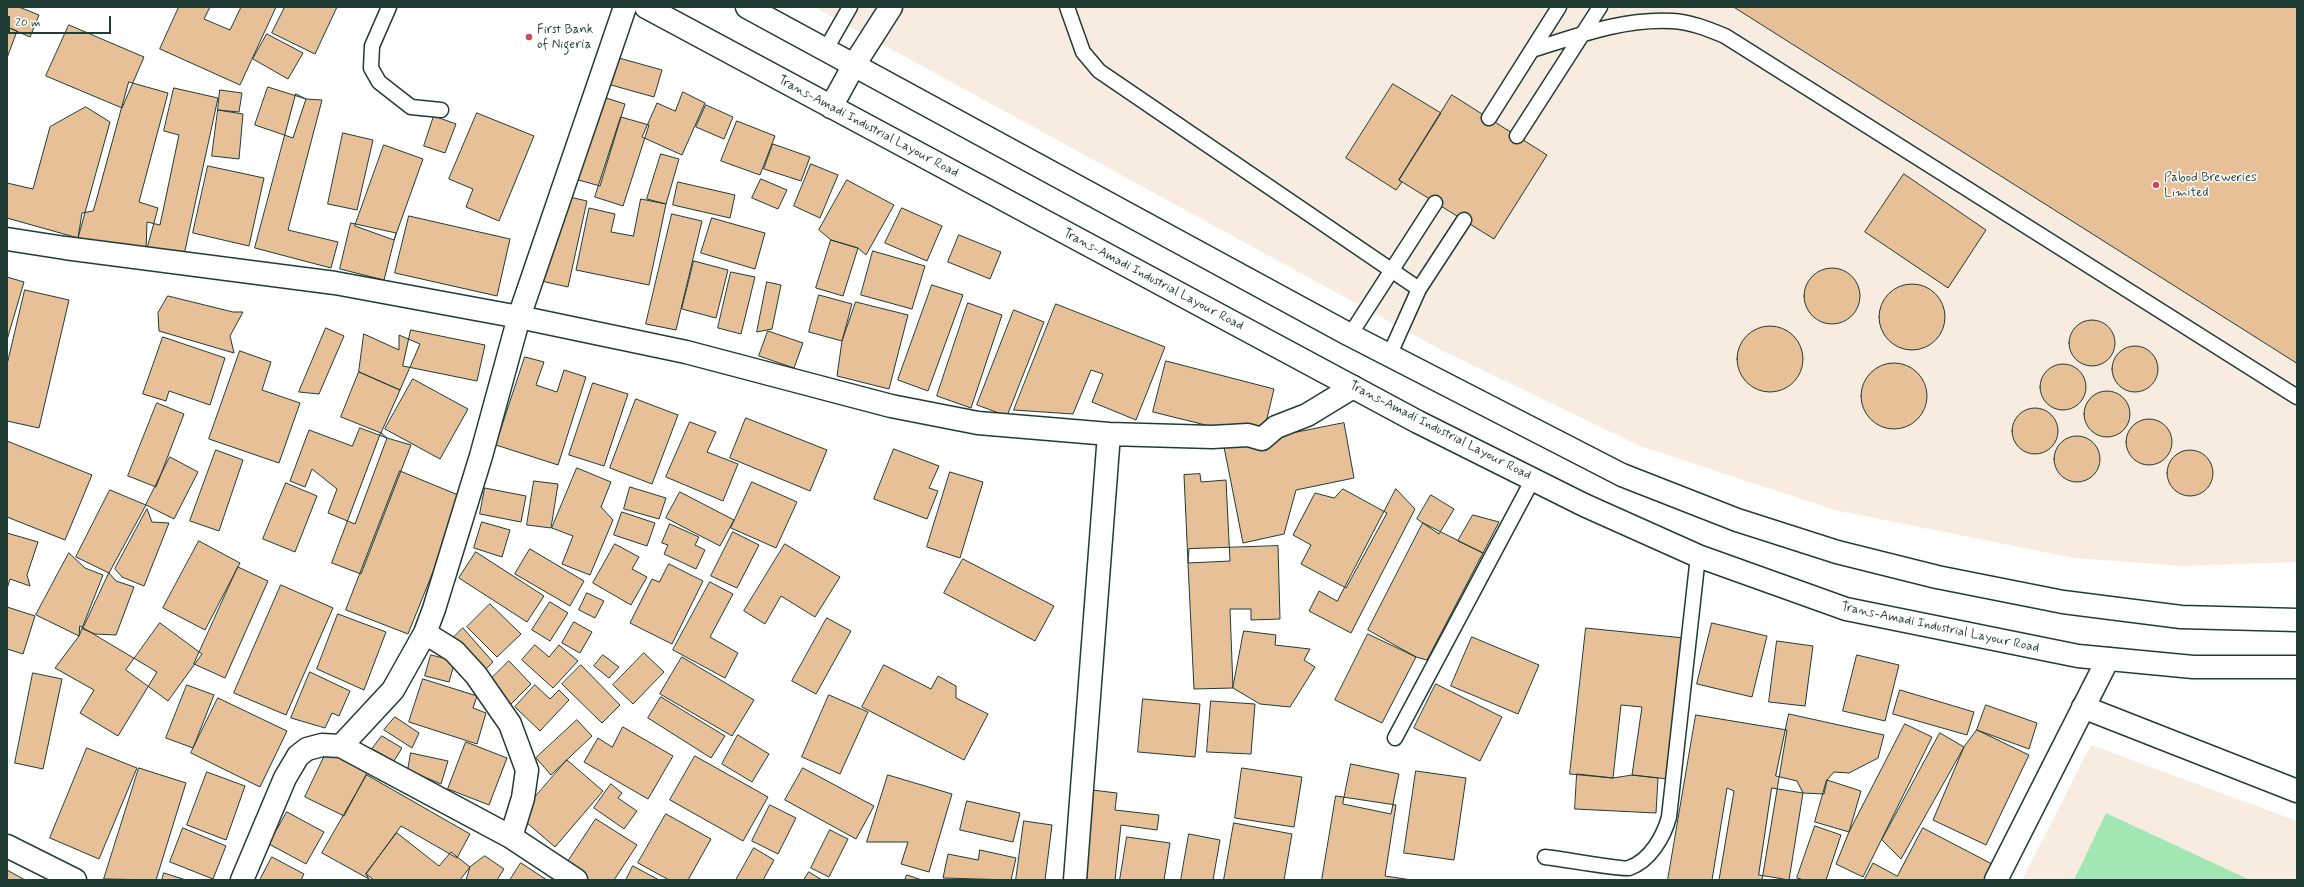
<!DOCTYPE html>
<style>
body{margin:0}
#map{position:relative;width:2304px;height:887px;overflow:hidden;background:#fff;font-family:Mynerve,sans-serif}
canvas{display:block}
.frame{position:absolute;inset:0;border:8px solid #1f3d34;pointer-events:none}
.scale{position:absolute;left:8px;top:16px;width:103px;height:18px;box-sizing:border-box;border:2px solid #1f3d34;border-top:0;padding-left:5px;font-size:12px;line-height:14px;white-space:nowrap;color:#1f3d34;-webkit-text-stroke:3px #fff;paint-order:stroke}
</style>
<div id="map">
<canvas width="2304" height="887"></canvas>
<div class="frame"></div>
<div class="scale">20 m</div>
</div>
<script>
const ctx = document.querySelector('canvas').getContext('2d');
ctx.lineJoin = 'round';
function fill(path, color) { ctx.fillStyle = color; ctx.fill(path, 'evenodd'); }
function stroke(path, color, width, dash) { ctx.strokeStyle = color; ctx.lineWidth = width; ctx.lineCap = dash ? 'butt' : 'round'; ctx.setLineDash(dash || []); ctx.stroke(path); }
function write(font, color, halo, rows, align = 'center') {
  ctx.font = font + ' Mynerve,sans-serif'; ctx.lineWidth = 3; ctx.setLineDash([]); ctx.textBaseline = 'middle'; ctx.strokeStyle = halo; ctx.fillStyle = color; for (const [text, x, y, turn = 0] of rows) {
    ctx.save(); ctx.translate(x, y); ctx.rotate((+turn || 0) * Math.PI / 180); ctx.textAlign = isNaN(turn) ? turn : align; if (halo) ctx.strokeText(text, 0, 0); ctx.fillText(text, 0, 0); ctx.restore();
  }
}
const built = new Path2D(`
 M814,7H2297V562L2184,566L2074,558L1835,510L1640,446L1443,351Z
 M2091,745L2297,821V880H2022Z`);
const green = new Path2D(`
 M2106,813L2250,880H2074Z`);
const building = new Path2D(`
 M7,7H19L39,15L30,37L7,27Z
 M179,7H210L204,19L230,30L241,7H276L240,85L160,49Z
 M285,7H337L315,54L272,33Z
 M1734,7H2297V363Z
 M69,25L144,57L122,108L46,76Z
 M7,27L17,31L7,58Z
 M267,34L303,53L288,79L253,59Z
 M619,58L662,70L654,97L611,85Z
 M129,82L168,93L139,202L158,208L146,252L78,238L82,213L93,211Z
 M1393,84L1441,113L1399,180L1402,182L1396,190L1346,158Z
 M268,87L306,99L293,138L255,125Z
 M174,88L218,98L184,255L146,252L147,222L160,225L179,135L164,131Z
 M220,90L242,93L239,112L218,110Z
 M683,92L705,103L682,155L642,137L657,103L675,111Z
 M296,94L306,99L322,100L288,230L338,242L331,268L255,248Z
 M1452,95L1547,155L1494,239L1399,180Z
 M600,96L625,104L600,186L575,179Z
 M706,105L733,117L724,139L696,127Z
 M86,107L110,122L78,238L7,218V183L33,189L50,127Z
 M218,110L243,114L239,159L212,156Z
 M477,113L534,136L499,221L466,207L473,189L449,179Z
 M434,116L456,124L445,153L424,146Z
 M621,117L649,125L623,206L595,197Z
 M737,121L775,136L760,175L721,161Z
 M343,133L373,140L357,210L328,204Z
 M773,144L810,157L801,181L764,169Z
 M384,145L423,159L394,240L355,226Z
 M661,154L679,159L666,204L647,199Z
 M811,164L838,175L820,218L794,206Z
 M208,166L264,178L249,246L193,233Z
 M1904,174L1986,230L1948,288L1865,232Z
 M761,179L787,190L778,209L752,198Z
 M847,180L894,205L866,255L858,248L831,240L819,230Z
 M678,182L735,195L730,218L673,205Z
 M561,195L587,201L568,287L541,281Z
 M641,199L666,204L649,285L576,270L589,208L615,214L611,232L633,236Z
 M902,208L942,226L927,261L885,243Z
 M672,214L702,221L676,330L646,324Z
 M409,216L510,239L497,296L395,273Z
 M712,218L765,233L755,269L701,253Z
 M351,223L396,233L384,280L340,269Z
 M959,235L1001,252L990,279L948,262Z
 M831,240L858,248L843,296L816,288Z
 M873,251L925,266L912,309L861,295Z
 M694,261L728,270L716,318L682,309Z
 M1804 296a28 28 0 1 1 56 0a28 28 0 1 1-56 0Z
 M731,272L755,277L741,334L718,328Z
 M7,277L24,282L7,340Z
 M767,282L781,285L772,329L757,332Z
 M1879 317a33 33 0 1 1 66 0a33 33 0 1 1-66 0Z
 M932,285L963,295L928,391L898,380Z
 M25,290L69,300L39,428L7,421V365Z
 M819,295L852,304L842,341L809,332Z
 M168,296L233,312H243L230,336L234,353L159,331L158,313Z
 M856,302L908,315L889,389L837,376L842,341Z
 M968,303L1002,315L971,408L937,396Z
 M1056,304L1165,347L1136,420L1092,402L1103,374L1091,370L1073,414L1014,410Z
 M1014,310L1044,322L1007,416L977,405Z
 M2069 343a23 23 0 1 1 46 0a23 23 0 1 1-46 0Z
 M1737 359a33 33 0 1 1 66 0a33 33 0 1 1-66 0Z
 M326,328L344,336L319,394L299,392Z
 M411,330L485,345L477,381L403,366Z
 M768,331L803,343L794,368L759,356Z
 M364,334L399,350V335L420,344L400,390L359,372Z
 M163,337L225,358L210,405L169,391L166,401L143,394Z
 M2112 369a23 23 0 1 1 46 0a23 23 0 1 1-46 0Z
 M240,351L271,362L262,390L300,403L279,463L209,439Z
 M525,357L544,362L536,385L557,392L564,370L586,377L558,465L496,445Z
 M1166,361L1274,389L1262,439L1153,412Z
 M1861 396a33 33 0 1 1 66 0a33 33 0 1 1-66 0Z
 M2040 387a23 23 0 1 1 46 0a23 23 0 1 1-46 0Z
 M359,372L400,390L381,433L341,417Z
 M413,379L468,409L440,459L385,429Z
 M593,383L628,394L604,466L569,455Z
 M2084 414a23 23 0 1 1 46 0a23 23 0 1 1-46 0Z
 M636,399L678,415L652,484L610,468Z
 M157,403L184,414L156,487L128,476Z
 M2012 431a23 23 0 1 1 46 0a23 23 0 1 1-46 0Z
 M746,418L827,450L810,491L730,458Z
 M2126 442a23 23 0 1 1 46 0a23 23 0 1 1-46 0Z
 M690,422L716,432L707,452L738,464L723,501L666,477Z
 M1344,423L1354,478L1296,490L1284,534L1243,543L1224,447Z
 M360,428L387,438L355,524L328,513L337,489L312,469L305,487L290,481L309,430L352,446Z
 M381,433L387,438L411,445L361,574L332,563Z
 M2054 459a23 23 0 1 1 46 0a23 23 0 1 1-46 0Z
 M7,441L92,475L65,540L7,517Z
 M894,449L939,466L929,488L938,491L927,519L874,499Z
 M216,450L243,460L219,531L190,521Z
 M2167 473a23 23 0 1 1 46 0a23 23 0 1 1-46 0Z
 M170,457L198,472L174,519L146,505Z
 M577,468L611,482L601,507L613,520L590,575L562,564L573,536L552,528Z
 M400,471L463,497L408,634L346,610Z
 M950,472L983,482L960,558L927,547Z
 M1200,474L1201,482L1226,480L1230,561L1188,563L1184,475Z
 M534,481L558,484L551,528L527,525Z
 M752,482L797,502L776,548L731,528Z
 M286,483L317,496L295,552L263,539Z
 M630,487L666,498L659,519L624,509Z
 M485,488L526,496L521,522L480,514Z
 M1343,489L1387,513L1346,588L1301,564L1311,545L1293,535L1315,493L1334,498Z
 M1396,489L1415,509L1351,633L1309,611L1319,591L1337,601Z
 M110,490L146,505L109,573L76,557Z
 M680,492L734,520L720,546L666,518Z
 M1431,495L1454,509L1439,534L1417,519Z
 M147,509L152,522L169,523L144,586L122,577L115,569Z
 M622,512L655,523L647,546L614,535Z
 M1473,515L1499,522L1483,553L1458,541Z
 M482,522L510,530L502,557L474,548Z
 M1423,523L1483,553L1427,660L1416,657L1368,630Z
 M670,524L699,537L695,545L705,550L696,569L664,554L668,545L662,543Z
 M733,532L759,545L737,588L711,576Z
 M7,533L38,542L27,575L30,586L10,579L7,589Z
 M199,541L240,563L205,630L163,608Z
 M615,544L639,557L632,569L647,577L631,605L593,583Z
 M785,544L840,577L815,617L781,596L765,624L744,611Z
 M1278,546L1280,619L1251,620V609H1230L1233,688L1194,689L1188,563L1189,549Z
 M530,549L584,581L570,606L515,574Z
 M476,552L544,596L527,622L459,578Z
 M69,553L85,568L103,575L79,636L36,615Z
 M963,559L1054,606L1035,641L944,593Z
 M669,564L703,581L672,644L630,623L652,579L659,582Z
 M238,567L268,581L225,678L194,664Z
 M109,573L116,581L134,587L116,635L95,634L83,629Z
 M710,582L733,594L710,637L738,653L725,678L673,650Z
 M281,585L333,608L286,715L234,693Z
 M587,593L604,601L595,618L579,610Z
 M550,602L568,613L550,641L532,630Z
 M490,604L521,634L497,657L467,627Z
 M7,607L35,616L23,654L7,649Z
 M338,614L386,632L364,690L317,669Z
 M827,618L851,631L816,694L792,681Z
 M574,622L592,632L580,653L562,643Z
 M160,623L202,654L168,701L126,670Z
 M1712,623L1767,636L1752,697L1697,684Z
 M80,626L157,672L118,736L80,713L94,690L55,668L79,636Z
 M463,628L493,662L482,673L452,639Z
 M1586,628L1684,638L1668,779L1632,775L1642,707L1621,705L1613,778L1570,774Z
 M1244,631L1276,635L1275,645L1310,649L1304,660L1315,667L1290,707L1260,704L1233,688Z
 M1368,634L1416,657L1382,723L1335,700Z
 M1472,637L1539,665L1518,714L1451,686Z
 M1777,641L1813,646L1805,706L1769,702Z
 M535,645L549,657L559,645L578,661L553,688L522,660Z
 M644,653L664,672L633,704L613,685Z
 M431,655L455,661L449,682L425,676Z
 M603,655L619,667L609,678L594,666Z
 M1857,655L1899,665L1885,721L1843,711Z
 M682,657L754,700L732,736L660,694Z
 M509,661L531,684L509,706L487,683Z
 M581,665L620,705L602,723L562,684Z
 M884,665L931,689L938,676L956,686V698L988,714L964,760L862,707Z
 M310,672L350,691L339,716L332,713L325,728L291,718Z
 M33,673L62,679L43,769L15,763Z
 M423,679L477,696L473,708L486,713L477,744L409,722Z
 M1436,684L1502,717L1480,761L1414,728Z
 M187,685L214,695L193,748L166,738Z
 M535,685L550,699L559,690L569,700L540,731L515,707Z
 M1900,690L1974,712L1967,735L1893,714Z
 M829,695L868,712L840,774L802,757Z
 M661,697L725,736L711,758L648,718Z
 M218,698L287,731L260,787L191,753Z
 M1143,699L1200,704L1195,757L1138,752Z
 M1211,701L1255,704L1251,754L1207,752Z
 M1986,705L2037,723L2029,749L1977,730Z
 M1789,714L1884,735L1878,758L1849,773L1834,772L1827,780L1824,794L1803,793L1797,781L1776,776Z
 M1696,715L1787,730L1762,880H1719L1734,791L1727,788L1712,880H1668Z
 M395,717L419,733L412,748L384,730Z
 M577,720L592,736L551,775L536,758Z
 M1905,724L1932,737L1863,877L1836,864L1849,832Z
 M623,727L673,756L648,799L584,762L598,738L612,747Z
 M1977,730L2029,755L1986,845L1933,820L1964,747Z
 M1940,733L1964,747L1901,859L1882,840Z
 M738,735L769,754L752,782L722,764Z
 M382,736L402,748L394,761L372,749Z
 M466,742L507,758L489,805L448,789Z
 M87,748L137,768L99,859L50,838Z
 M327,751L368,771L344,816L305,797Z
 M411,753L448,761L441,784L408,770Z
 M695,756L768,797L743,841L670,800Z
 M567,760L603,791L555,847L519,816Z
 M1351,764L1399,774L1391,814L1343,804Z
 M139,768L186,783L156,880L104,879Z
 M803,768L874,806L856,839L785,800Z
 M1242,768L1302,777L1294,827L1235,818Z
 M1416,771L1466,778L1454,860L1404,853Z
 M207,772L245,786L226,840L187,825Z
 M1577,774L1613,778L1632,775L1658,778L1656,813L1575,809Z
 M367,775L470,834L457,858L401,826L366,874L369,879L322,853Z
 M888,775L952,794L929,872L901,864L908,842H867Z
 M1827,780L1861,791L1849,832L1815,822Z
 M611,784L622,793L618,798L637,811L624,829L594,808Z
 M1772,788L1803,793L1789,880L1759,875Z
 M1092,790L1117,793L1115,810L1159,815L1157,830L1121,825L1115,880H1081Z
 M1336,796L1396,805L1385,876L1412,880H1322Z
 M967,801L1020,813L1013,842L960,830Z
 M770,805L796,818L778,854L752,841Z
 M287,812L324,832L306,864L269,844Z
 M666,814L711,839L688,880H669L638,863Z
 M596,819L637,845L614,880H587L565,866Z
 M1024,821L1052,825L1045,880H1016Z
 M1234,823L1292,834L1284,880H1224Z
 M1815,826L1841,835L1826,880H1804L1797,878Z
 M183,828L226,846L213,879L170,862Z
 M1923,828L1992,864L1984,880H1864L1873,863L1897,876Z
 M830,830L848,839L829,877L811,868Z
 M397,833L439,866L451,852L470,867L460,880H374L366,874Z
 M1189,834L1220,840L1213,880H1181Z
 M1127,837L1170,843L1164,880H1120Z
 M754,848L774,860L763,880H736Z
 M980,850L1016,858L1011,880L943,878L948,854L978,860Z
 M485,856L504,869L497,880H466L470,867Z
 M272,857L304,874L301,880H260Z
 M521,863L547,880H510Z
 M633,866L659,880H626Z
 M7,870L25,880H7Z
 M809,872L822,880H804Z
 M164,873L186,880H162Z
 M907,875L922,880H905Z`);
const lane = new Path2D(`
 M389,7L372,46L371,68L379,82L411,107L441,110
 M1067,7L1083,52L1099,71L1419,289
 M826,49L850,7
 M1532,50C1577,36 1624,18 1672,21C1691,22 1708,29 1725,36L2297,397
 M1489,118L1559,7
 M1517,136L1600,7
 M1350,335L1435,203
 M1389,356L1419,289L1464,220
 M1395,738L1533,479
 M1545,857C1557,858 1623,870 1629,868C1650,861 1664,836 1669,817L1698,556`);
const street = new Path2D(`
 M831,107L854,65L891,7
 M7,239L65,248L335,283L519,317L686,352L891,406L978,423L1109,434L1212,437L1248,435L1262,439L1276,427L1307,415L1353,387
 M425,633L454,651L476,675L510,724L527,770L523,798L511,837
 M2083,707L2297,791
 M341,746L393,690L425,633L434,609L481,456L519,317L625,7
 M7,846L75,880
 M242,880L285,778L298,756L307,749L322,745L341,746L511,837L576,880
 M1075,880L1109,434
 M1996,880L2108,659`);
const primary = new Path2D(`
 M646,7L1418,422L1584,505L1698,556L1846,609L2078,656L2193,667H2297
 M747,7L1350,335L1622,475L1737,520L1837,552L1937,577L2063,602L2181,617L2297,620`);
const markers = [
 [529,37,4,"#d1495b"],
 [2156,185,4,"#d1495b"]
];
const poiNames = [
 ["First Bank",537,30],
 ["of Nigeria",537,45],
 ["Pabod Breweries",2164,178],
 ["Limited",2164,193]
];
const streetNames = [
 ["Trans-Amadi Industrial Layour Road",868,127,28],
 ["Trans-Amadi Industrial Layour Road",1153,280,28],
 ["Trans-Amadi Industrial Layour Road",1440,431,27],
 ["Trans-Amadi Industrial Layour Road",1940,628,12]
];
fill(built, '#f8ece0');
fill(green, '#a2e7b3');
fill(building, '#e8c098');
stroke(building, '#1f3d34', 1);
stroke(lane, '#1f3d34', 17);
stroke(street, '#1f3d34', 25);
stroke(primary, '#1f3d34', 25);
stroke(lane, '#fff', 14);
stroke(street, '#fff', 22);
stroke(primary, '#fff', 22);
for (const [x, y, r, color] of markers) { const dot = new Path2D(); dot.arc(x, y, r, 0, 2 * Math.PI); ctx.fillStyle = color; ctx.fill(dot); stroke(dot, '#fff', 1.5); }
write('13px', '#1f3d34', '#fff', poiNames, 'left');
write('13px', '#1f3d34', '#fff', streetNames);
</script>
